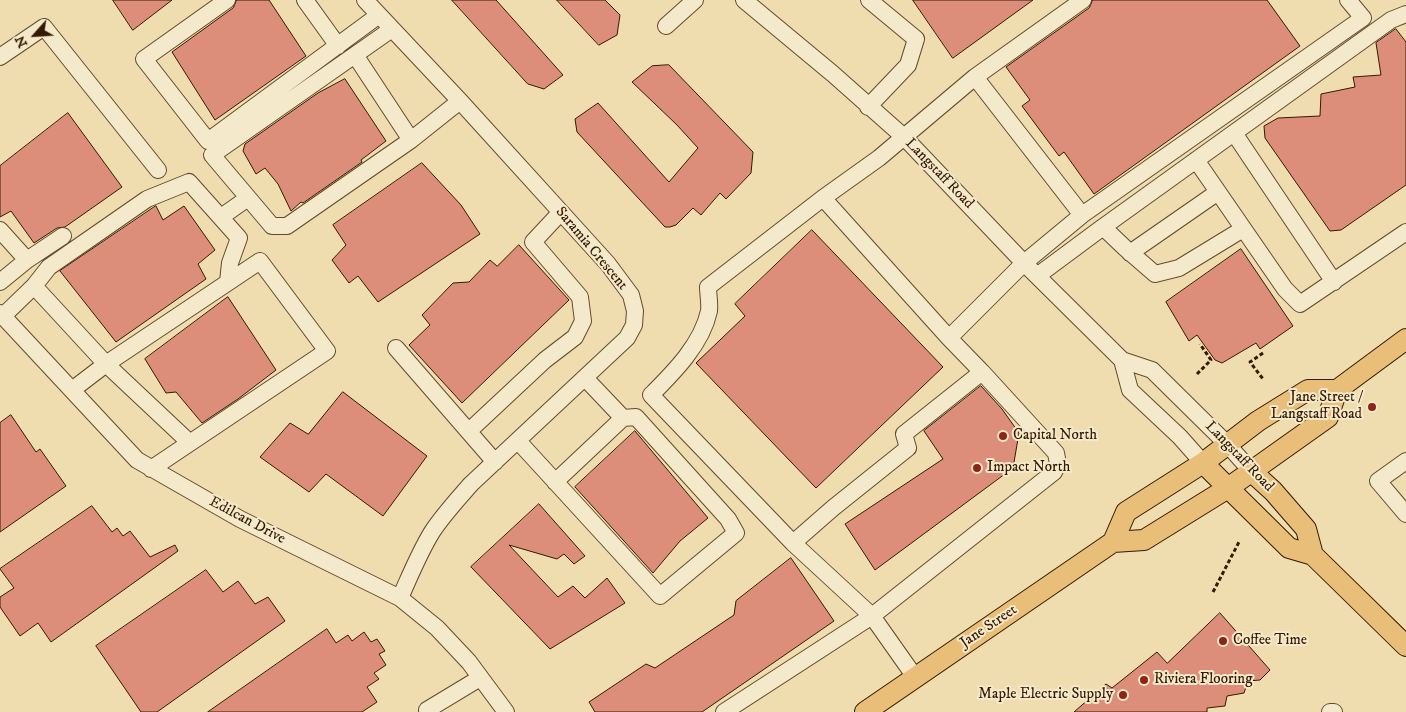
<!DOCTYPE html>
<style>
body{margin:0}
#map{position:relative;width:1406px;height:712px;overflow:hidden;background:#efddaf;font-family:"IM FELL DW Pica",serif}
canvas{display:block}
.north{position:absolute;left:10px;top:10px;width:50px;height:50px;-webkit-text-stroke:4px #f5e9cb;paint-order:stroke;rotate:244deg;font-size:14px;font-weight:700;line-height:20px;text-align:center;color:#331a00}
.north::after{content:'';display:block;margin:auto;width:18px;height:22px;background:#331a00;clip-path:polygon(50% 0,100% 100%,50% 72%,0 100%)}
</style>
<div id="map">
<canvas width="1406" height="712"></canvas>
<div class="north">N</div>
</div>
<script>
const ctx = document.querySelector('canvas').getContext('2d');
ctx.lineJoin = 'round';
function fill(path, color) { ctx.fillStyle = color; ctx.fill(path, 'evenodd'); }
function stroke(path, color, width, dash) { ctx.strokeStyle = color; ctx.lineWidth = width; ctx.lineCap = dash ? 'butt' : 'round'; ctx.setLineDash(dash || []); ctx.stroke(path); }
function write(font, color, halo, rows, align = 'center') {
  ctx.font = font + ' "IM FELL DW Pica",serif'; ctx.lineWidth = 4; ctx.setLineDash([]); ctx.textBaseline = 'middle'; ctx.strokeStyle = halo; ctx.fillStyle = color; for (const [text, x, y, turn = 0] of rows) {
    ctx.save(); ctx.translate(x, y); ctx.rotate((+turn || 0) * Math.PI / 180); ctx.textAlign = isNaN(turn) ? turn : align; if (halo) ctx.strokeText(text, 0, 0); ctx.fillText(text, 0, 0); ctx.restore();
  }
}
const building = new Path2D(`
 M113,0H172L133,30Z
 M237,0H269L306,56L215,120L172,52L233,8Z
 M452,0H496L563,75L544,89L528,84Z
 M557,0H605L620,15L617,35L599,45Z
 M913,0H1033L953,58Z
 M1093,0H1267L1300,46L1094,194L1064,152L1059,156L1022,106L1030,100L1006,67L1089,8Z
 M1396,29L1406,42V185L1341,230L1330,231L1265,138L1264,126L1278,118L1320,116L1321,94L1355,87L1353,77L1381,75L1376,43Z
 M669,65L753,152L751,173L726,199L720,193L701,215L693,208L676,225L670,227H665L577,132L575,119L598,103L669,182L698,148L677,125L632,82L652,66Z
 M345,79L386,141L361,160L362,162L303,203L301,202L291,211L278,184L265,168L256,174L243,151L245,144L318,93Z
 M68,113L122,187L65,227L57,228L34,243L11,211L0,217V166Z
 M422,163L461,205L480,234L378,302L358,276L349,283L332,260L346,245L333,225Z
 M156,206L163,220L184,206L215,250L198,264L206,279L116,342L60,271Z
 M812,230L943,367L816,488L696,363L745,316L735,304Z
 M519,245L569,300L462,403L409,345L430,325L422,315L453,283L469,282L490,260L497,266Z
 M1241,249L1293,326L1260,349L1256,343L1222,363L1215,360L1197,335L1189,341L1166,302Z
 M228,297L276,370L238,399L202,423L176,392L166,393L145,359Z
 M981,386L1002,409L1019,433L1013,468L875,570L845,524L943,459L924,431Z
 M343,392L427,456L383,516L326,474L309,492L260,457L290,423L308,434Z
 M11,415L36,452L40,449L66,486L0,532V423Z
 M635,431L708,518L680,541L653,573L575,487Z
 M539,504L585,556L574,564L564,554L557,559L509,545L558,597L573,586L585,598L607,578L625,603L550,649L471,567Z
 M92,506L112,532L117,528L123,536L130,531L150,557L175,545L178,551L51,642L38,623L20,636L0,607V597L14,588L0,569Z
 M791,558L834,621L702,712H595L589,702L646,664L655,668L734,615L736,601Z
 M206,570L223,592L238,581L255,604L268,597L285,621L157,712H141L96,646Z
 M1220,613L1270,670L1260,680L1248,681L1244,693L1227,696L1225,706L1207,708V712H1074L1106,684L1112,688L1157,652L1167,663Z
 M327,629L336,643L348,635L352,641L364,632L371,642L377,639L385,651L379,654L386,665L374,673L379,679L367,687L377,702L362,712H208Z`);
const path = new Path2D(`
 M1263,353L1250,362L1263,379
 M1197,374L1211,360L1200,344
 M1213,592L1239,542`);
const minor = new Path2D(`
 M227,0L144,59L208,141L379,15
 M305,0L338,46
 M365,0L460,101L608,264L631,295L635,311L634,325L627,338L471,484C458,499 443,515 432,532C419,553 410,576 400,598
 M744,0L833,74L904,137L1024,263L1122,360L1152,370L1227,444L1252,472
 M666,26L695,0
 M392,29L212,155L272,226H287L411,140L460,101
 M355,55L411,140
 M0,57L44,27L158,170
 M868,107L908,65L916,39L869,0
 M1234,133L1334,282
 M1196,160L1285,289L1300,304L1406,232
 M823,198L879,158L975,77L1083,0
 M1082,215L1363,18L1348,0
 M221,217L248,198
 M1243,229L1179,268L1155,274L1125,248L1103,227L1391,20L1406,14
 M0,230L27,260L0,282
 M1130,253L1218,192
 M27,260L63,236
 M1037,276L1103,227
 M34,286L49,267L147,199L189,182L239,238L230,263L228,282
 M0,313L137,460L240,519L400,598L437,628L469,662L506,712
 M3,316L34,286L106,364L72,390
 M396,348L495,462
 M1122,360L1130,390L1180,437L1203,463
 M469,431L545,360L575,337L583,321L580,297L533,242L561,212
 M518,441L660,596L736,533L728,519L636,417L623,418L585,378
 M1406,461L1378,481L1406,514
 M151,469L327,351L260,261L106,364L189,442
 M555,482L623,418
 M793,543L833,508L908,448L904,434L982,372
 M915,677L872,616L793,543L651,395C674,372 702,344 709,311C710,303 708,294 708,287L823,198L949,338L1024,263L1082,215L975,77
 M429,712L427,710L480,678
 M724,712L872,616L1054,472L1058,464L1056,453L982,372L949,338
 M1330,712H1334`);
const major = new Path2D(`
 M1203,463L1289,548L1313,555L1406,646
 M1252,472L1273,491L1306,529L1313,555
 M1113,542L1144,540L1228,488L1328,417L1337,390
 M865,712L1113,542L1126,512L1203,463L1258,421L1308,390H1337L1406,339`);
const markers = [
 [1372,407,5,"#8f2418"],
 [1003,436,5,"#8f2418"],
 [977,468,5,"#8f2418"],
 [1223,641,5,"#8f2418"],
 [1144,680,5,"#8f2418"],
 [1123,695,5,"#8f2418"]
];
const streetNames = [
 ["Langstaff Road",939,174,46],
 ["Saramia Crescent",591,249,50],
 ["Langstaff Road",1239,457,46],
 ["Edilcan Drive",247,521,28],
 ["Jane Street",989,627,-34]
];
const poiNames = [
 ["Jane Street /",1362,398,"right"],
 ["Langstaff Road",1362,415,"right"],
 ["Capital North",1013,436],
 ["Impact North",987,468],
 ["Coffee Time",1233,641],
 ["Riviera Flooring",1154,680],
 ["Maple Electric Supply",1113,695,"right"]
];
fill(building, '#dd8e7b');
stroke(building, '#331a00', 1);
stroke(minor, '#624b2c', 18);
stroke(major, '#331a00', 22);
stroke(path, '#331a00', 3, [4, 2.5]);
stroke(minor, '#f5e9cb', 16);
stroke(major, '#e8be78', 20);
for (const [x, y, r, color] of markers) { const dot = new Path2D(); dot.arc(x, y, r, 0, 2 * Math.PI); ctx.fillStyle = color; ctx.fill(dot); stroke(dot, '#f5e9cb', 2); }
write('15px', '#331a00', '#f5e9cb', streetNames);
write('15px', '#331a00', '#f5e9cb', poiNames, 'left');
</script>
